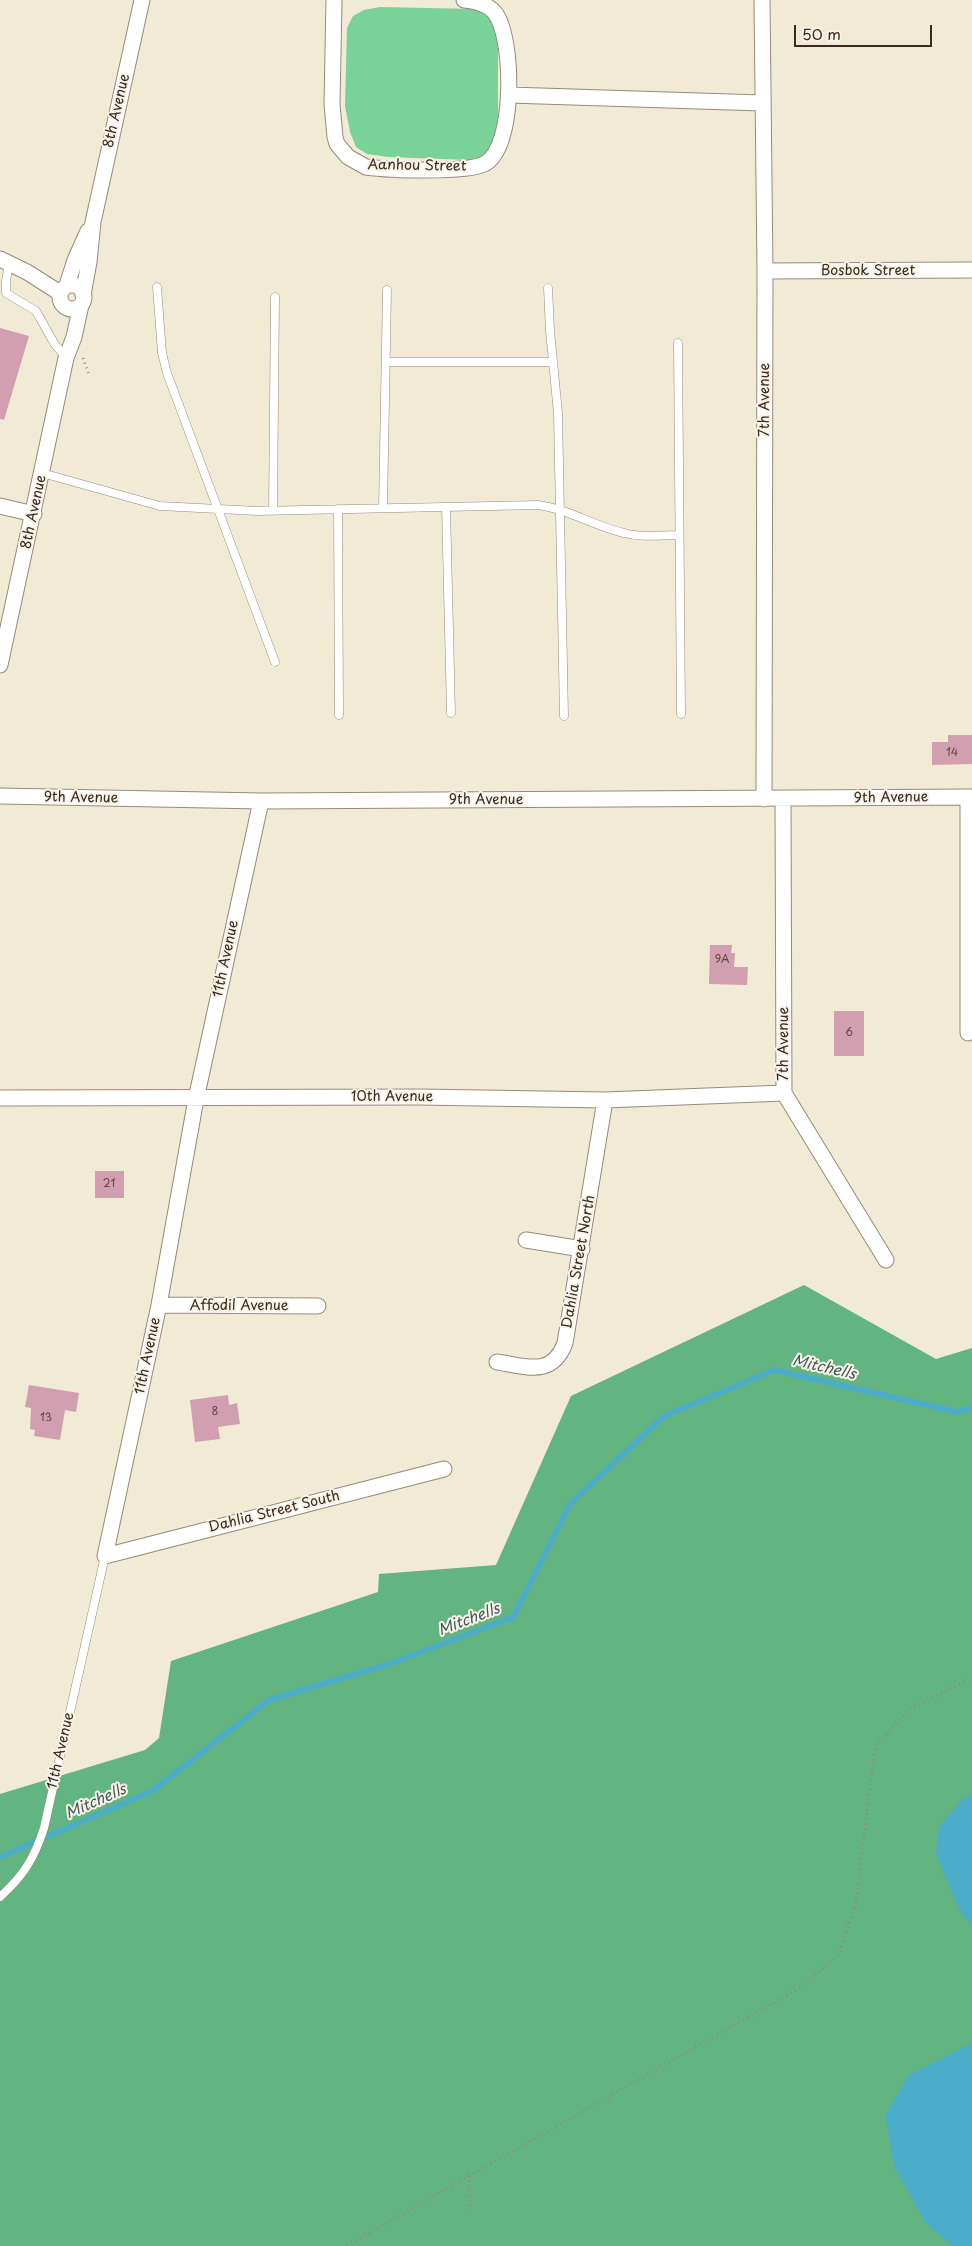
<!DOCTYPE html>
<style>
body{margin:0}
#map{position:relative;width:972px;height:2246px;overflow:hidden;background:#f1ead5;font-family:"Playpen Sans",sans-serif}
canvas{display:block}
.scale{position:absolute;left:794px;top:25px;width:138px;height:22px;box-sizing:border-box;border:2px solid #3b2a1e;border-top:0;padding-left:6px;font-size:15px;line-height:18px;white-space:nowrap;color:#3b2a1e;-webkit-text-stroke:4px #f7f3e8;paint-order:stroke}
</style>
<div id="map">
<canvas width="972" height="2246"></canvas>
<div class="scale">50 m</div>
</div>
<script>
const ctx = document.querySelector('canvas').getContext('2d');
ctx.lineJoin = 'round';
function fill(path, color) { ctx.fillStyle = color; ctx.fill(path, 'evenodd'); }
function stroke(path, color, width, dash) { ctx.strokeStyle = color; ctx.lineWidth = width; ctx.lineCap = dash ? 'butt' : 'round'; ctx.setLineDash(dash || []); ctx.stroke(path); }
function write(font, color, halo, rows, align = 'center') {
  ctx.font = font + ' "Playpen Sans",sans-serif'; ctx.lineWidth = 4; ctx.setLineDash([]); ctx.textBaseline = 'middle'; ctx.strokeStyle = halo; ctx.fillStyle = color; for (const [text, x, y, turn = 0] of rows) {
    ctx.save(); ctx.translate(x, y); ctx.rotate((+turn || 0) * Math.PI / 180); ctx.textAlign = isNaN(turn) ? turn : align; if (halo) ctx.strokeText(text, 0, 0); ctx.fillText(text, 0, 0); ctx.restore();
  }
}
const green = new Path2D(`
 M380,7L474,9C490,14 494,21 498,36V131L494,147L484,156L469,160L388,157L367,154L356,147L350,132L345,106L347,28L353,16L364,10Z`);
const forest = new Path2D(`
 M804,1285L936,1359L972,1348V2246H0V1794L145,1750L159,1738L171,1661L378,1592L379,1574L496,1565L571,1396Z`);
const water = new Path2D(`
 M972,1795V1927L959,1910L936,1854L939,1827L964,1798Z
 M972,2043V2246H952L925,2222L894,2166L885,2115L909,2075Z`);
const stream = new Path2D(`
 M0,1857L152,1791L269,1700L392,1663L513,1617L570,1504L664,1416L774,1370L957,1412L972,1408`);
const building = new Path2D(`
 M0,328L29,336L4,420L0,419Z
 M948,735H972V764L932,765V742H948Z
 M710,945H732L731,953H735L734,967H748L747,985L709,984Z
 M834,1011H864V1056H834Z
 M95,1171H124V1198H95Z
 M29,1385L79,1393L76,1412L65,1410L60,1440L34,1436L35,1430L30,1429L31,1408L25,1407Z
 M228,1395L229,1405L237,1403L240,1424L218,1427L220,1439L195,1442L190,1400Z`);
const path = new Path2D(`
 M83,358L89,375
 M469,2176L799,1988L838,1956L856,1902L875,1746L911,1708L972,1678
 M347,2246L469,2176L470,2211`);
const service = new Path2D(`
 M9,263L6,281V293L36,311L54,343L66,358
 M157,287L162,353L167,373L275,662
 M548,288L550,331L558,413L564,716
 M678,343L681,714
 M386,362H553
 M42,473L160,506L257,511L538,505C568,509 594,526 624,533C642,538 661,535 679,535
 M446,507L451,713
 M383,508L387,290
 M338,509L339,715
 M273,510L275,297
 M0,1897C24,1875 34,1859 44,1828L105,1556`);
const minor = new Path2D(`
 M334,0L332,104L335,137L337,144L348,157L366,167C388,170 466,173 484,164C516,149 514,37 495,13C488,4 475,1 464,0
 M762,0L765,271L764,799
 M509,95L762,103
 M0,259L27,272L60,293
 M765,271L972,270
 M67,285L75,260L88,231
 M60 297a12 12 0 1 1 24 0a12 12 0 1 1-24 0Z
 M83,295L89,262L93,222L142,0
 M0,506L34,514
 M0,665L66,358L74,337L81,305
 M0,796L261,801L972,797
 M783,799L784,1093L886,1260
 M261,801L196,1099L159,1305L105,1556L444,1469
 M968,1033V797
 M0,1098L419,1097L605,1100L784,1093
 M526,1240L582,1249
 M159,1305L318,1306
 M497,1362C526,1366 552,1378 565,1343L605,1100`);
const numberNames = [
 ["14",952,753],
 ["9A",722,960],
 ["6",849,1033],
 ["21",109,1184],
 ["8",215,1412],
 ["13",46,1418]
];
const streetNames = [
 ["8th Avenue",117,111,-77],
 ["Aanhou Street",417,166,1],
 ["Bosbok Street",868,271],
 ["7th Avenue",765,400,-90],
 ["8th Avenue",34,512,-78],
 ["9th Avenue",81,798,1],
 ["9th Avenue",891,798,-1],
 ["9th Avenue",486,800],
 ["11th Avenue",226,959,-78],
 ["7th Avenue",784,1044,-90],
 ["10th Avenue",392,1097],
 ["Dahlia Street North",579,1262,-80],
 ["Affodil Avenue",239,1306],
 ["11th Avenue",148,1356,-78],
 ["Dahlia Street South",274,1512,-14],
 ["11th Avenue",61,1751,-77]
];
const waterNames = [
 ["Mitchells",824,1368,13],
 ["Mitchells",469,1620,-21],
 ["Mitchells",96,1802,-24]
];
fill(green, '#79d298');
fill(forest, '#62b480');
fill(water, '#4badca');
stroke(stream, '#4badca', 5.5);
fill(building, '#d29fb0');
stroke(service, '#968a7a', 9);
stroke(minor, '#968a7a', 17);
stroke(path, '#968a7a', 3, [1, 4]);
stroke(service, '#fff', 8);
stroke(minor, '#fff', 15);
write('11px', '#614742', null, numberNames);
write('14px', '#3b2a1e', '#f7f3e8', streetNames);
write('italic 15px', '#41585a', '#f7f3e8', waterNames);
</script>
